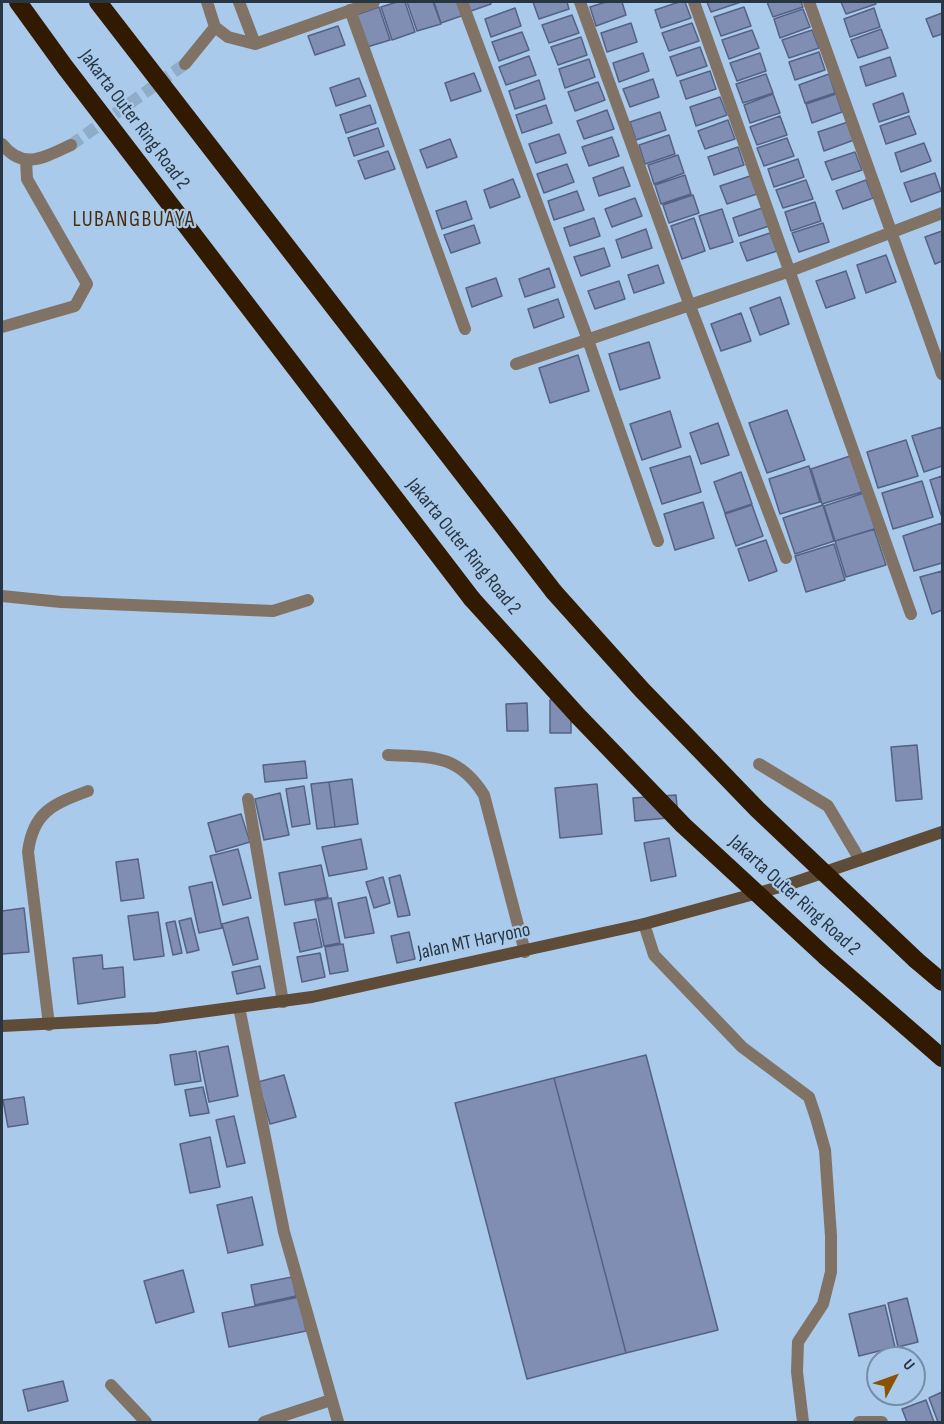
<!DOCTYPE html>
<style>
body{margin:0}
#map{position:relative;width:944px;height:1424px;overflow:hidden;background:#a9caea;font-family:"Sofia Sans Condensed",sans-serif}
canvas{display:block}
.frame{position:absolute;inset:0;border:3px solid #283542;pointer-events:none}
.north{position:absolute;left:866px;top:1346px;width:60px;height:60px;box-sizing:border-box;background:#a9caea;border:2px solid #758ea7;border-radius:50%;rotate:49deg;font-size:16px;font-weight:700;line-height:24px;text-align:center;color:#283542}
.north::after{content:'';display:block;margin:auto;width:21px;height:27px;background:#895302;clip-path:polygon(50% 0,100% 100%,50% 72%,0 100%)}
</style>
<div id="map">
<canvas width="944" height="1424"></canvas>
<div class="frame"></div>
<div class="north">U</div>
</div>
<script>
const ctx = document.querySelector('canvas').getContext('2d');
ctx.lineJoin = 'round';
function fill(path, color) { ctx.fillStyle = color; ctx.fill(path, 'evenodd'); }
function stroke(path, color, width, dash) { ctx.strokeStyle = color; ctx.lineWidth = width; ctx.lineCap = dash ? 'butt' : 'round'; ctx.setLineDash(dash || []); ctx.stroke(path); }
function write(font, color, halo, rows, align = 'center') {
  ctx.font = font + ' "Sofia Sans Condensed",sans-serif'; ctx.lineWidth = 4.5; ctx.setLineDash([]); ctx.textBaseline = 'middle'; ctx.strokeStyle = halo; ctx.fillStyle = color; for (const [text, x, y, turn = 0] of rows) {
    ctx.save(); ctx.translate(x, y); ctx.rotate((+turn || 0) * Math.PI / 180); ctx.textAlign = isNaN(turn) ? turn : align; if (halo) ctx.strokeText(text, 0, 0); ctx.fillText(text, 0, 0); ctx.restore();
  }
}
const building = new Path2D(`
 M397,2H405L415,32L392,40L381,7Z
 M407,2H433L441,24L417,31Z
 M434,2H460L464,15L441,23Z
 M464,2H490L491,4L468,12Z
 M533,2H567L569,9L539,19Z
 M606,2H622L626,15L596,26L590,7Z
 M679,2H685L691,18L661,28L655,10Z
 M707,2H741L711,12Z
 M767,2H801L803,7L773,17Z
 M841,2H875L876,4L846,14Z
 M379,7L390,40L367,47L356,15Z
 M744,7L751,26L721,36L714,17Z
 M515,8L521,26L491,37L485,19Z
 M874,8L880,27L850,37L844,19Z
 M803,9L810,27L780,38L774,19Z
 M942,13V34L933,37L926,19Z
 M572,15L579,33L549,43L542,25Z
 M631,23L637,42L607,52L601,33Z
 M692,23L699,41L669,51L662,33Z
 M338,26L345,45L315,55L308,36Z
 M881,29L888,48L858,58L851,40Z
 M752,30L759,48L729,59L722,40Z
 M812,30L819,48L789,58L782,40Z
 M522,32L529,50L499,61L492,42Z
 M581,37L587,55L558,65L551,47Z
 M700,47L707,66L677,76L670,57Z
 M819,52L825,70L795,80L789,62Z
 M643,53L649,71L619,82L613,63Z
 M760,53L766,71L737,81L730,63Z
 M529,56L536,75L506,85L499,67Z
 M890,57L896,76L866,86L860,67Z
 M589,59L595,77L565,88L559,69Z
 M710,71L716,89L686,99L680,81Z
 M474,73L481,91L451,101L445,83Z
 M766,74L773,93L743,103L736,84Z
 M829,74L835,93L805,103L799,85Z
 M359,78L366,96L336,106L330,88Z
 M653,79L659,97L630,107L623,89Z
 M539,80L545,99L515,109L509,91Z
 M598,82L605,100L575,111L568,92Z
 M903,93L909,112L879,122L873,104Z
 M773,94L780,113L750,123L744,105Z
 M836,94L842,112L812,123L806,104Z
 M720,97L727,115L696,126L690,107Z
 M370,105L376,123L346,133L340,115Z
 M546,105L552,123L522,133L516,115Z
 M607,110L614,129L584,139L577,121Z
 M660,112L666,130L636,140L630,122Z
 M780,116L787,135L757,145L750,127Z
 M909,116L916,134L886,144L880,126Z
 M728,120L735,139L705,149L698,131Z
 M848,122L854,140L824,151L818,132Z
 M378,128L384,146L354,156L348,138Z
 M559,134L566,153L536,163L529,144Z
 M669,135L675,154L645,164L639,145Z
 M612,137L619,156L589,166L582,147Z
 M787,138L794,156L764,166L757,148Z
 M450,139L457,157L427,168L420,150Z
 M924,143L931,161L901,172L895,153Z
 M738,147L744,165L714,175L708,157Z
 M388,151L395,169L365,179L358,161Z
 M855,152L862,170L832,180L825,162Z
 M678,155L684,173L654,184L648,165Z
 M798,159L804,177L774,187L768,169Z
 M567,164L574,182L544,193L537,174Z
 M623,167L630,186L599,196L593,178Z
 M935,173L941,191L911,202L904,183Z
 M685,175L691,194L661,204L655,185Z
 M750,176L757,194L727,204L720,186Z
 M513,179L520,197L490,208L484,190Z
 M806,180L813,199L783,208L776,190Z
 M866,180L873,198L843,209L836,191Z
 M577,191L584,210L554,220L548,201Z
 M693,195L699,213L669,223L663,205Z
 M635,198L642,216L612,227L605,209Z
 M466,201L472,219L442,229L436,211Z
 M815,202L821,221L791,231L785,212Z
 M762,208L769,226L739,236L733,218Z
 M722,209L733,242L710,249L699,216Z
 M594,218L600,236L570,246L564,228Z
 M694,218L705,251L682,259L671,226Z
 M823,223L829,242L799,252L792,233Z
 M474,225L480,243L451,253L444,235Z
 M646,229L652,248L622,258L616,240Z
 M942,231V261L935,264L925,237Z
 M770,233L777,251L747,261L740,243Z
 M604,248L610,266L581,276L574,257Z
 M886,255L896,282L866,293L857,265Z
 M658,265L664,283L634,293L628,275Z
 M549,268L555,287L525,297L519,279Z
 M846,271L855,298L826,308L816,281Z
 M496,278L502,296L472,307L466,288Z
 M619,281L625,299L595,309L588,291Z
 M780,297L789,324L760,335L750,308Z
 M558,299L564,317L534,328L528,309Z
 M741,313L751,341L721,351L711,324Z
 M649,342L660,378L620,390L609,354Z
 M578,355L589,391L550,403L539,368Z
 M787,410L805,460L767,473L749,423Z
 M670,411L681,447L642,460L630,424Z
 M718,423L729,455L701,464L690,433Z
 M942,427V466L924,472L912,436Z
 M906,440L918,476L878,488L867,452Z
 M690,456L701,492L662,504L650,468Z
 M850,456L862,492L822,504L811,469Z
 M809,466L820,502L780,514L769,479Z
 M741,472L752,504L725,513L714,482Z
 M942,476V515H941L930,480Z
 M922,481L933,517L893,529L882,493Z
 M864,493L875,529L835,541L824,506Z
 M703,502L714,538L675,550L664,514Z
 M752,505L763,536L736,546L725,514Z
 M823,505L834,541L795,554L783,518Z
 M942,523V563L914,571L903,536Z
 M874,529L886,565L846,577L835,541Z
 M766,540L777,571L749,581L738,549Z
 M834,544L845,580L806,592L795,556Z
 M942,571V610L932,614L920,577Z
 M550,700H571V733H550Z
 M527,703L528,731H507L506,704Z
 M917,745L922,799L896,801L891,747Z
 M305,761L307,778L265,782L263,765Z
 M352,779L358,824L335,827L329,782Z
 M329,782L335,827L317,829L311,784Z
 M597,784L602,834L560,838L555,788Z
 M304,786L310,824L292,827L286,789Z
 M280,793L289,835L264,840L255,799Z
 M676,795L678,817L635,821L633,798Z
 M241,814L250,842L216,852L208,823Z
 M669,838L676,876L651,881L644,843Z
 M361,839L367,869L329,876L322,847Z
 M238,849L251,898L223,905L210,856Z
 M138,859L144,898L121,901L116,862Z
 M321,865L328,897L285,905L279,873Z
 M400,875L410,915L398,917L389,878Z
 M383,877L390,903L374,908L366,882Z
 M212,882L222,928L199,933L189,887Z
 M366,897L374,933L345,938L338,903Z
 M331,898L340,943L324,946L315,901Z
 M24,908L29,952L2,954V911Z
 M158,912L164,956L134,960L128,916Z
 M248,917L258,959L233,965L222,924Z
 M191,918L199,950L187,953L179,921Z
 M316,919L322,947L300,952L294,923Z
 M175,921L182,953L173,955L166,923Z
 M409,932L415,959L397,963L391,936Z
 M343,944L348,971L330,974L325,947Z
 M320,953L325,977L302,982L297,957Z
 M102,955L103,969L123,967L125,997L78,1004L73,958Z
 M260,966L265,988L237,994L232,972Z
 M228,1046L238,1096L209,1102L199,1052Z
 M196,1051L201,1081L175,1085L170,1055Z
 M646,1055L718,1330L626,1353L554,1078Z
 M284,1075L296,1117L270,1124L258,1082Z
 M554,1078L626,1353L527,1379L455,1103Z
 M203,1087L209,1113L190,1116L185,1090Z
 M24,1097L28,1124L8,1127L3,1100Z
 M234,1116L245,1163L227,1167L216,1120Z
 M210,1137L220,1187L190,1193L180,1144Z
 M252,1197L263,1245L228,1253L217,1205Z
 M183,1270L194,1312L156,1323L144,1281Z
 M292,1277L296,1296L255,1305L251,1285Z
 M299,1297L306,1331L229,1347L222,1313Z
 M907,1298L918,1342L898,1347L888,1303Z
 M885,1305L895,1347L859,1356L849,1314Z
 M63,1381L68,1401L28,1411L23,1390Z
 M942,1392V1422H938L929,1398Z
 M926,1400L934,1422H907L902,1409Z`);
const minorTunnel = new Path2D(`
 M71,145L185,64`);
const service = new Path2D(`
 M388,755C432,757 458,754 484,795L525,952
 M759,764L828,806L860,860
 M49,1025L28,852C33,812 53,804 88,791`);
const minor = new Path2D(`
 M239,2L255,44
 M462,2L588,340L658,541
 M580,2L690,306L786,558
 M694,2L911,614
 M809,2L942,374
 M350,10L465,329
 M215,27L228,37L255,44L374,2
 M185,64L215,27L207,2
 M2,144C23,171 45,157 71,145
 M2,327L75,306L87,284L27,179L26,160
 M516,364L790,271L942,213
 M2,596L61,602L273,611L308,600
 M248,799L283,1002
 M644,924L654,955L742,1047L809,1097L816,1118L825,1150L831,1236V1272L823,1304L798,1342L797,1372L803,1422
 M239,1007L284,1232L338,1422
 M111,1385L146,1422
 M264,1422L331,1400
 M859,1422H882`);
const secondary = new Path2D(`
 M2,1026L156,1018L312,997L644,924L787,885L942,832`);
const motorway = new Path2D(`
 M18,2L65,67L472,599
 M98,2L554,592
 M826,957L942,1058
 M916,960L942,982`);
const motorwayBridge = new Path2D(`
 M554,592L642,690L757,809L916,960
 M472,599L578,716L683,825L826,957`);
const streetNames = [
 ["Jakarta Outer Ring Road 2",134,120,53],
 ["Jakarta Outer Ring Road 2",463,547,51],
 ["Jakarta Outer Ring Road 2",794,896,42],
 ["Jalan MT Haryono",474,942,-12]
];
const quarterNames = [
 ["LUBANGBUAYA",134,220]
];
fill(building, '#7f8eb2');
stroke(building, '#556284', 1.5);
stroke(minorTunnel, '#8facc8', 12, [12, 6]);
stroke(service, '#807366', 12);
stroke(minor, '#807366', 12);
stroke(secondary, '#5e4c39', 12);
stroke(motorway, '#321a00', 18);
stroke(motorwayBridge, '#321a00', 18);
write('20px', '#283542', '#a9caea', streetNames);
ctx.letterSpacing = '1.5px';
write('22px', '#482d0d', '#a9caea', quarterNames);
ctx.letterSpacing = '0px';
</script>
